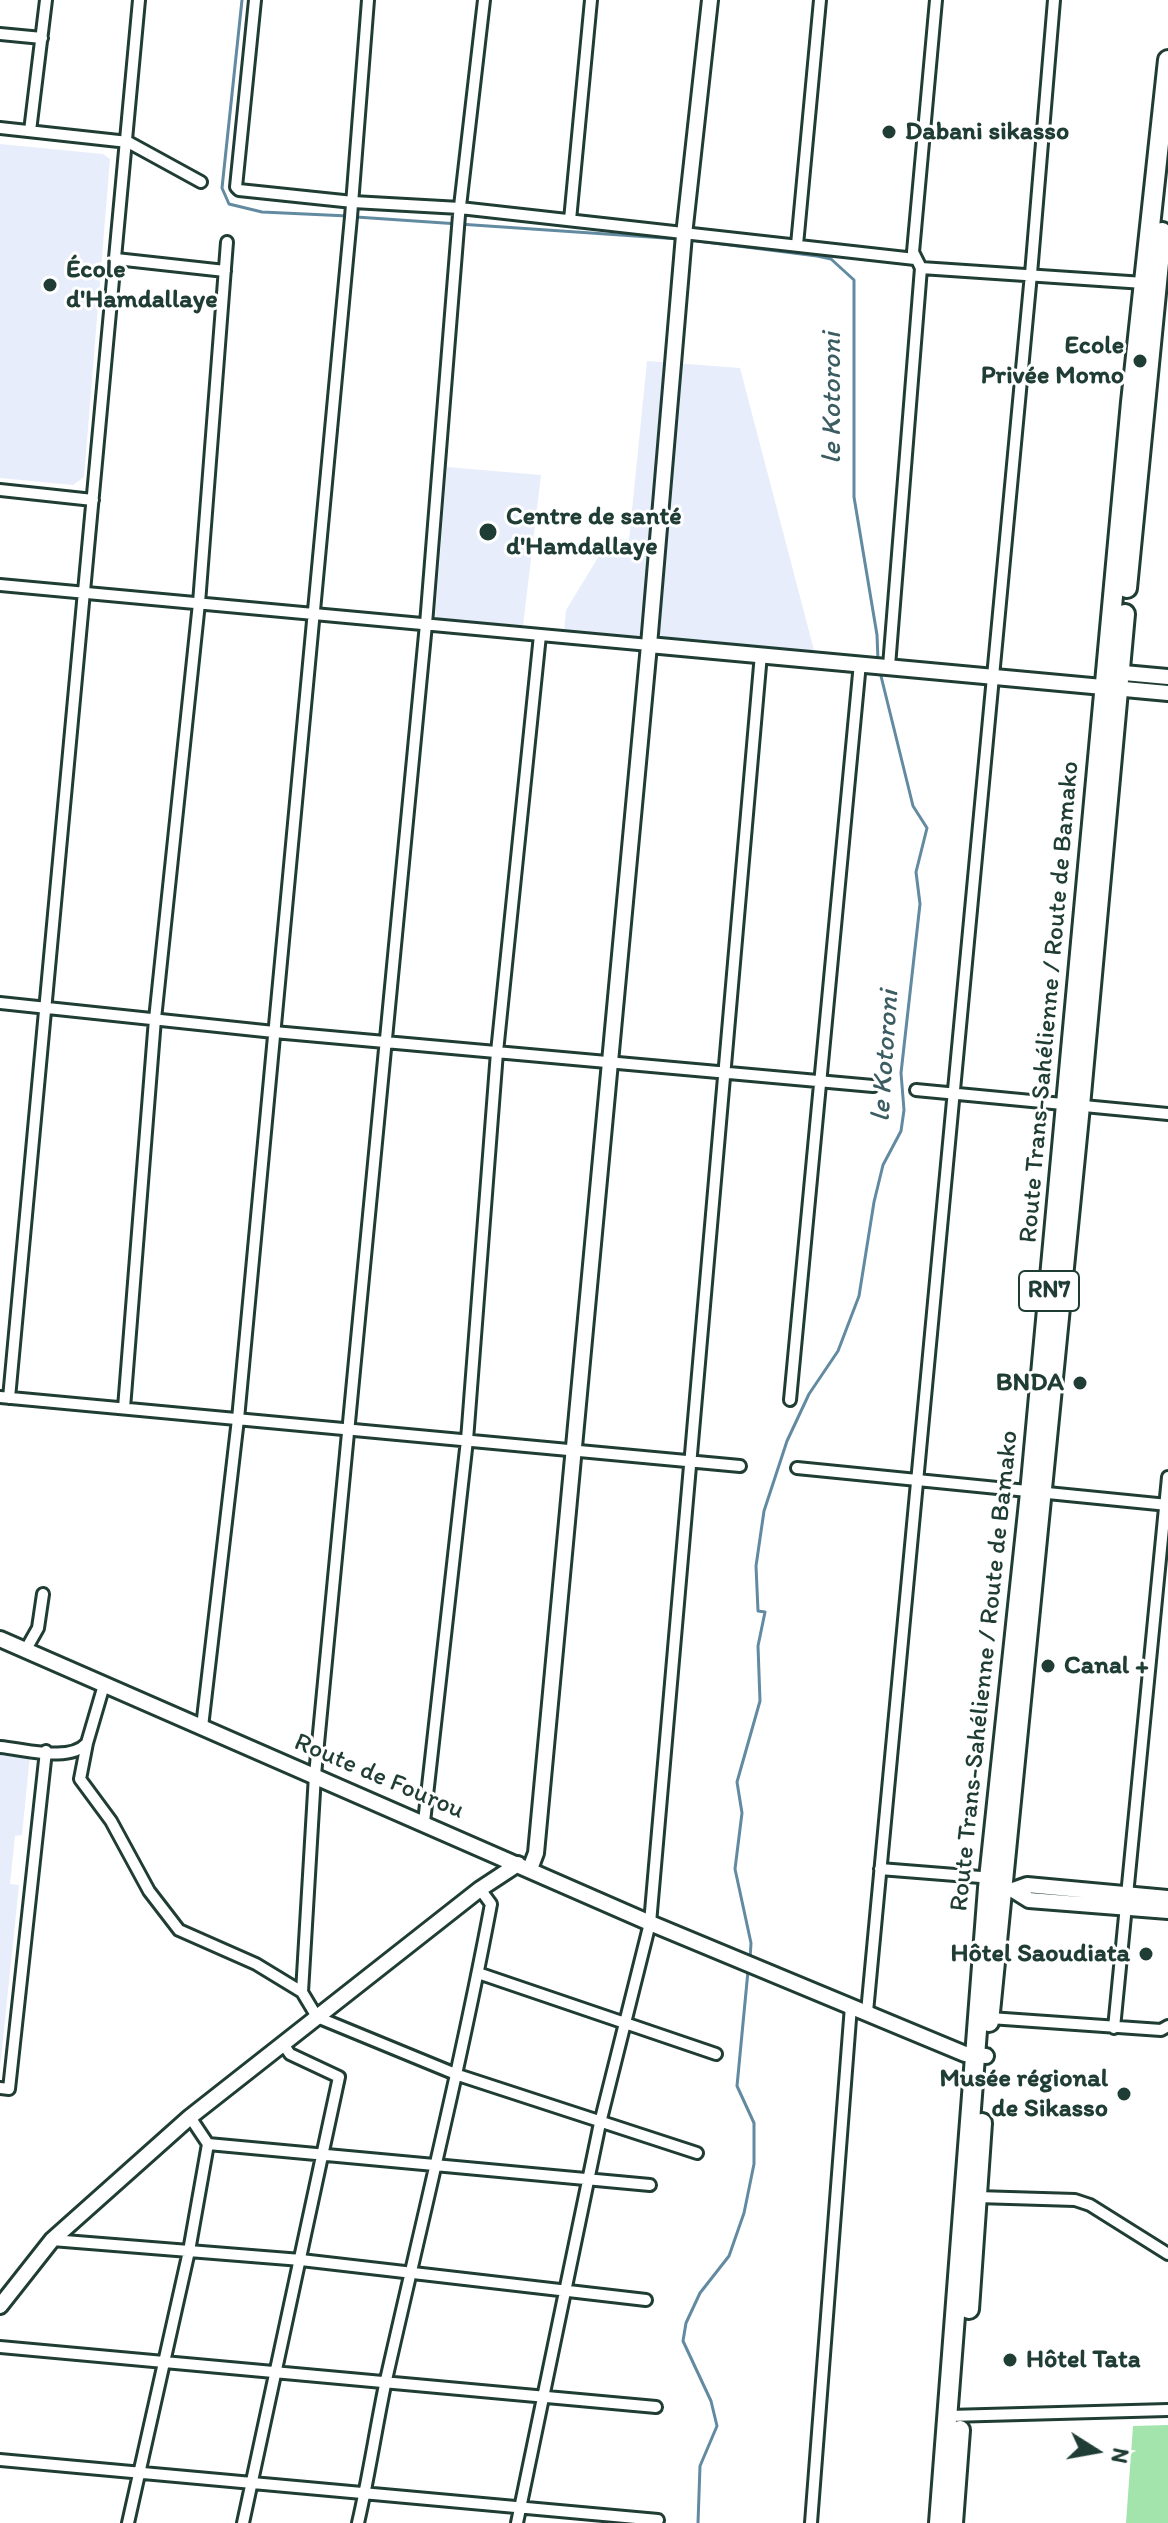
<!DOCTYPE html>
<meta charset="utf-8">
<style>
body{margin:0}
#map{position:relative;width:1168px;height:2523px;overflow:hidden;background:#fff;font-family:Itim,sans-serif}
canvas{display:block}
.north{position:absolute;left:1056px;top:2411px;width:80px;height:80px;-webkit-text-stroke:6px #fff;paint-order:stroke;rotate:101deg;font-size:22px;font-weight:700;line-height:32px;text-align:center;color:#1f3d34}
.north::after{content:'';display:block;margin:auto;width:28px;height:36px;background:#1f3d34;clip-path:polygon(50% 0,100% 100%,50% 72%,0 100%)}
</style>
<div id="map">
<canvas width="1168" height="2523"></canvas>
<div class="north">N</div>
</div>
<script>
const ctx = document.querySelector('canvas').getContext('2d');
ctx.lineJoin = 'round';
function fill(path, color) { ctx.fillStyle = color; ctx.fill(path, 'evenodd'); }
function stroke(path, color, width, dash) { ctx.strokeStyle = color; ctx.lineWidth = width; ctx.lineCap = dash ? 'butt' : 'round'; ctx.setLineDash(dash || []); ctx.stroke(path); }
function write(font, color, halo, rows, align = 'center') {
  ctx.font = font + ' Itim,sans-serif'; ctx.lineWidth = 6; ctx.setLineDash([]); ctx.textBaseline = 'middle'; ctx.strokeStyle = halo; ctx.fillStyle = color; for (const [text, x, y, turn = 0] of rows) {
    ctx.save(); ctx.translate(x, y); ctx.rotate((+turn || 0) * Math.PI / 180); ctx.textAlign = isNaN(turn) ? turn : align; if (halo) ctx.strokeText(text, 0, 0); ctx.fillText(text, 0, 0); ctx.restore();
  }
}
const built = new Path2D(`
 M0,144L103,154L110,159L84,477L73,485L0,478Z
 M647,361L740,368L815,654L564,632L566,610L610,538L629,540Z
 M447,467L541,475L523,626L435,619Z
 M0,1754L30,1756L22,1835L15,1836L10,1884L19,1885L0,2068Z`);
const green = new Path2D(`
 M1168,2425V2523H1126L1133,2426Z`);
const stream = new Path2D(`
 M242,0L222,188L229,204L262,212L348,216
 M356,217L679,239
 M803,239L826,0
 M690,240L817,256L831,259L854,280V497L877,635L878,661
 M750,1960L751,1943L735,1869L742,1813L737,1782L760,1701L758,1646L765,1612L758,1611L756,1566L764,1511L787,1441L809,1394L838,1351L859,1296L874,1202L883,1165L901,1131L904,1110L901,1073L920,904L916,872L927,828L913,806L880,672
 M698,2523L700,2466L717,2426L711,2401L683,2341L686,2323L700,2293L729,2256L744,2213L754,2164V2123L737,2086L748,1971`);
const street = new Path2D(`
 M255,0L236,187L239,190L353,202L460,208L915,259
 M484,0L459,215L426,624L315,1775L302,1992L317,2017L458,2075L697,2153
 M0,34L42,38
 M0,128L128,142L201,182
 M30,131L46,0
 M570,220L591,0
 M797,245L820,0
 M116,259L225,271
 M921,268L1144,283
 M0,490L93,500
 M0,585L649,645
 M889,666L921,268L913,252L936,0
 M0,1003L274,1032L873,1086
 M916,1090L1168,1114
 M0,1397L740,1466
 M9,1398L139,0
 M790,1400L860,663
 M124,1408L155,1019L199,603L227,242
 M797,1468L1168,1505
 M25,1651L38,1628L43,1594
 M202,1727L238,1419L351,217L368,0
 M87,1743L80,1779L111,1821L149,1891L179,1930L256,1964L302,1992
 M0,1747C25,1749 69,1763 87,1743L104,1685
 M424,1822L467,1440L497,1052L540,635
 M880,1869L993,1878
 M478,1973L716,2054
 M867,2012L1031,274L1054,0
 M990,2018L1161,2030L1168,2026
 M1114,2028L1168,1477
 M0,2088L9,2089L46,1751
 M208,2144L650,2185
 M977,2197L1075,2200L1090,2205L1168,2254
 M52,2240L301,2260L646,2300
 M0,2347L656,2407
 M949,2416L1168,2410
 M0,2460L658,2520
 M128,2523L189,2251L208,2144L190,2117
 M243,2523L339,2077L290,2054L283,2044
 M358,2523C369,2476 376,2427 386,2380C422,2221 461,2064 491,1904L480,1889
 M517,2523L600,2123L650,1923L761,654
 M811,2523L851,2006`);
const secondary = new Path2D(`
 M649,645L1168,693
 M1113,672L1168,677
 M0,1639L650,1923L965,2054L986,2056
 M530,1869L536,1853L649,645L684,235L710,0
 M994,1889L1013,1890L1027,1885L1168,1898
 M1013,1890L1029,1900L1168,1911
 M0,2306L52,2240L190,2117L480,1889L518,1864`);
const highway = new Path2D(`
 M1127,588L1162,232
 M989,2022L1080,1106L1125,614
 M969,2309L982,2123
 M939,2523L988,1888L1030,1493L1131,402L1168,60
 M953,2523L960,2430`);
const markers = [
 [889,132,8,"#1f3d34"],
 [50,285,8,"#1f3d34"],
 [1140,361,8,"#1f3d34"],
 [488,532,10,"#1f3d34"],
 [1080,1383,8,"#1f3d34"],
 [1048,1666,8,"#1f3d34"],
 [1146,1954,8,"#1f3d34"],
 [1124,2094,8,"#1f3d34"],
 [1010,2360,8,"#1f3d34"]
];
const shields = [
 [1049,1291,60]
];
const shieldNames = [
 ["RN7",1049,1291]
];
const poiNames = [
 ["Dabani sikasso",905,132],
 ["École",66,270],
 ["d'Hamdallaye",66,300],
 ["Ecole",1124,346,"right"],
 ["Privée Momo",1124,376,"right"],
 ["Centre de santé",506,517],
 ["d'Hamdallaye",506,547],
 ["BNDA",1064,1383,"right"],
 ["Canal +",1064,1666],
 ["Hôtel Saoudiata",1130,1954,"right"],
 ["Musée régional",1108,2079,"right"],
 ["de Sikasso",1108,2109,"right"],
 ["Hôtel Tata",1026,2360]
];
const streetNames = [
 ["Route Trans-Sahélienne / Route de Bamako",1050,1002,-85],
 ["Route Trans-Sahélienne / Route de Bamako",985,1671,-84],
 ["Route de Fourou",379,1777,23]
];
const waterNames = [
 ["le Kotoroni",833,398,-90],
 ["le Kotoroni",886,1056,-86]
];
fill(built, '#e7edfb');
fill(green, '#a3e3ac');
stroke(stream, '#628aa1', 3);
stroke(street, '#1f3d34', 16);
stroke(secondary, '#1f3d34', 20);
stroke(highway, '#1f3d34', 24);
stroke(street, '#fff', 10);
stroke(secondary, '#fff', 14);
stroke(highway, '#fff', 18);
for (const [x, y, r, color] of markers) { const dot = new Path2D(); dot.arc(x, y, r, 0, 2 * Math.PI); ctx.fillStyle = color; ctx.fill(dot); stroke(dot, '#fff', 3); }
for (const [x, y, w] of shields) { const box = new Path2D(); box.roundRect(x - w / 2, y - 20, w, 40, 6); ctx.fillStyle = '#fff'; ctx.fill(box); stroke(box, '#1f3d34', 2); }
write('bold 24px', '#1f3d34', null, shieldNames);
write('bold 26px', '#1f3d34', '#fff', poiNames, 'left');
write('26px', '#1f3d34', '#fff', streetNames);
write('italic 28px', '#3b5d62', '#fff', waterNames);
</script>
